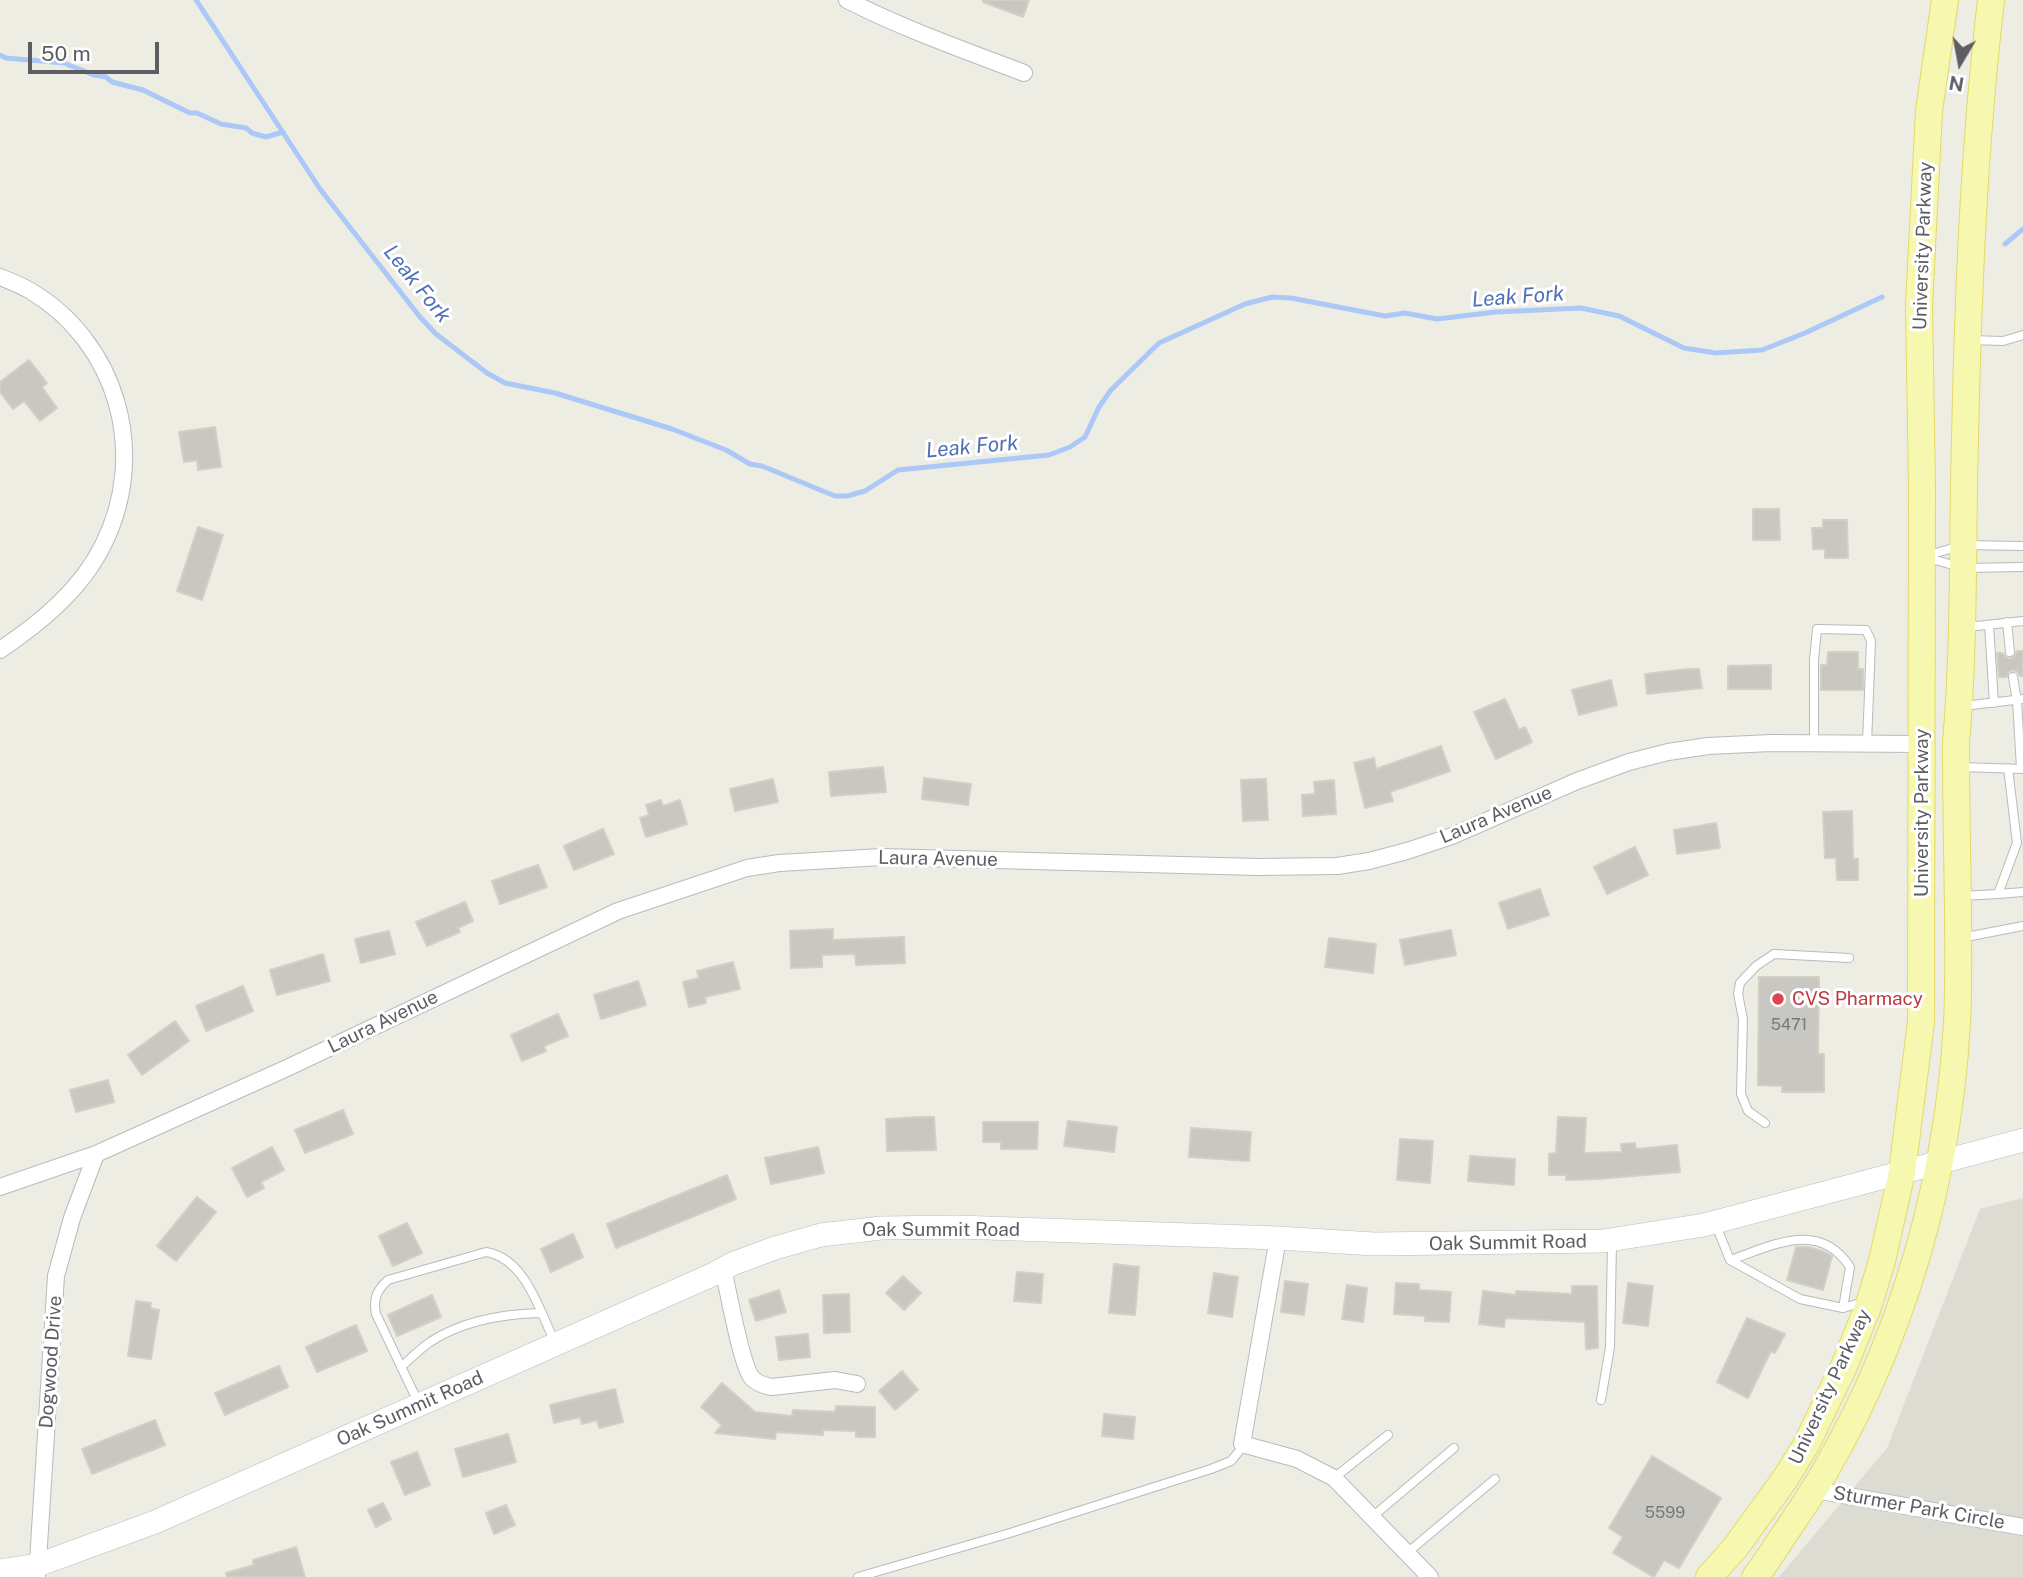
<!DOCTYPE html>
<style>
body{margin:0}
#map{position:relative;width:2023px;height:1577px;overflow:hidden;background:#edede4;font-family:"Public Sans",sans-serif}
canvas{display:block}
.north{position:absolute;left:1925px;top:28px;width:70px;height:70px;-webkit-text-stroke:5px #fff;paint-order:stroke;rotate:190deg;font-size:19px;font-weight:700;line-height:28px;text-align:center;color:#5c5e63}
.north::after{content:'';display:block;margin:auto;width:24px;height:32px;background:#5c5e63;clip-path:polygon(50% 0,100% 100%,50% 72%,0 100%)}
.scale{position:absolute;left:28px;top:42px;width:131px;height:32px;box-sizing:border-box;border:4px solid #5c5e63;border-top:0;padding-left:9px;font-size:21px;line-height:24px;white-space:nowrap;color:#5c5e63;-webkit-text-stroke:5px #fff;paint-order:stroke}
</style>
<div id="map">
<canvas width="2023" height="1577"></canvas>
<div class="north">N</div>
<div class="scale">50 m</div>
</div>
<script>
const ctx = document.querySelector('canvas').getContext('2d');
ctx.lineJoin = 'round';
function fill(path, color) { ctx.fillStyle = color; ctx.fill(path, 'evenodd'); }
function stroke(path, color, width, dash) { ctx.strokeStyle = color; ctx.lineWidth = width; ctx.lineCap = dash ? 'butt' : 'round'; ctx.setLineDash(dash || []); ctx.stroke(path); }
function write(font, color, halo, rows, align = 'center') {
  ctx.font = font + ' "Public Sans",sans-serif'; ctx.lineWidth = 6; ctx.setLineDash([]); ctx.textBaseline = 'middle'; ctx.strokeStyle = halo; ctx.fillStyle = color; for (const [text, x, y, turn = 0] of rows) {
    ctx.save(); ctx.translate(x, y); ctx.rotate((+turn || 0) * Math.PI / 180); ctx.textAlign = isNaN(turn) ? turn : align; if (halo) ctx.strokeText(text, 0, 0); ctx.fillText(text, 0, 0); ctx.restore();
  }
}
const education = new Path2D(`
 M2023,1198V1577H1779L1887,1448L1980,1209Z`);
const stream = new Path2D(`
 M196,0L320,189L420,317L436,334L487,373L505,383L555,393L672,429L726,450L750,464L762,466L835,496H847L865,491L898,470L1049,455L1070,447L1085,437L1099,407L1111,390L1159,343L1245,304L1272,297L1291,298L1385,316L1405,313L1437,319L1496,312L1581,308L1619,316L1684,348L1716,353L1762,350L1805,333L1882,297
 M0,55L6,58L64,63L94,75L106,77L112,82L143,90L190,113H197L221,124L246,128L252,133L266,137L283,132
 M2005,244L2023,229`);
const building = new Path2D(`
 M983,0H1029L1023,17L983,2Z
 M29,360L47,383L42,387L57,408L40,421L24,401L13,409L0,392V382Z
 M215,427L221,467L198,470L197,460L184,462L179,432Z
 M1753,509H1779L1780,540H1753Z
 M1823,520H1847L1848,558H1825V549H1813L1812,528H1823Z
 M198,527L223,535L202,600L177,591Z
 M2017,651H2023V676H2020L2018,672L2013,670L2008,672L2007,677H1999L1997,653H2003L2005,656L2010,659L2014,657Z
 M1828,652H1858V669H1863V690H1821V665H1827Z
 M1771,665V689H1728V666Z
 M1688,669H1699L1702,688L1647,694L1645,674Z
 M1611,680L1617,705L1579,715L1572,690Z
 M1505,699L1519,730L1525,727L1532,742L1496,759L1474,712Z
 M1441,746L1450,771L1390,792L1393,801L1365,808L1354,763L1374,758L1376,769Z
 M883,767L886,792L831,796L829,772Z
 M924,778L971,784L968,805L922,799Z
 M773,779L778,802L735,811L730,789Z
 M1266,779L1268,820L1243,821L1241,780Z
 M1334,780L1336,814L1303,816L1302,795L1315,794L1314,782Z
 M661,800L663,806L680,800L687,824L646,837L640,818L649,815L646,805Z
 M1852,811L1853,859H1858V880H1837L1836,858H1825L1823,812Z
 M1716,823L1720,848L1677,854L1674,830Z
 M603,829L614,854L574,870L564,846Z
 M1635,847L1648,875L1607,894L1594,867Z
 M538,865L547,887L500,904L492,881Z
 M1540,889L1549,915L1508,929L1499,903Z
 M465,902L473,921L458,928L460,932L427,946L416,922Z
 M833,929V940L904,937L905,963L856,965L855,954L822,955V967L791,968L790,931Z
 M1451,930L1456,955L1405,965L1400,940Z
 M389,931L395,954L361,963L355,939Z
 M1329,938L1376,944L1373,973L1325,967Z
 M323,954L330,981L277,995L270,970Z
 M733,962L740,989L705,997L706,1003L689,1007L683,982L699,978L697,971Z
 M1759,977H1819L1818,1054H1824V1092H1782V1086L1758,1085Z
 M638,981L646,1005L601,1019L594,995Z
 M243,986L253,1011L206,1031L196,1006Z
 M558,1014L568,1036L544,1046L546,1051L522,1061L511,1035Z
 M175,1021L189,1041L142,1075L128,1055Z
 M108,1080L114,1102L76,1112L70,1090Z
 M343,1110L353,1134L305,1153L295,1130Z
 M919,1117H934L936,1150L887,1151L886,1119Z
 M1558,1117L1586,1118L1584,1153L1622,1152L1621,1144L1635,1143L1636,1149L1677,1145L1680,1172L1599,1179L1566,1180V1175H1549V1154L1556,1153Z
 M1068,1121L1117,1127L1114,1152L1064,1146Z
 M983,1122H1038L1037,1149H1001V1142H983Z
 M1191,1128L1251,1132L1249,1161L1189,1157Z
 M1400,1139L1433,1141L1430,1183L1397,1180Z
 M272,1147L284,1170L261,1182L264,1188L247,1197L232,1168Z
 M818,1147L824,1173L771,1184L765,1158Z
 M1470,1156L1515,1159L1514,1185L1468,1181Z
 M727,1175L736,1199L616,1248L607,1224Z
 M197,1197L216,1212L176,1261L157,1246Z
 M407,1223L422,1253L393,1266L379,1236Z
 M573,1234L583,1257L551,1272L541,1249Z
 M1796,1247H1808L1823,1251L1832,1256L1823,1290L1787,1280Z
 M1114,1264L1139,1267L1135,1315L1109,1313Z
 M1017,1272L1043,1274L1041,1303L1014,1301Z
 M1214,1273L1238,1277L1232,1317L1208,1313Z
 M903,1276L921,1293L904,1310L886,1293Z
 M1285,1281L1308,1284L1304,1315L1281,1312Z
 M1396,1283L1419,1284V1290L1451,1292L1449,1322L1425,1321V1316L1394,1314Z
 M1628,1283L1653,1286L1648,1326L1623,1323Z
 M1347,1285L1367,1288L1363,1322L1342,1319Z
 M1572,1286H1597L1598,1348L1586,1349L1585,1322L1505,1318L1504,1327L1479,1324L1483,1291L1516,1295V1291L1572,1294Z
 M779,1290L786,1312L756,1321L749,1300Z
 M849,1294L850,1332L824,1333L823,1295Z
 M432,1295L441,1317L397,1336L388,1315Z
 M136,1301L151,1303L150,1308L159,1310L151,1359L128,1356Z
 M1747,1318L1785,1334L1775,1353L1771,1351L1748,1398L1717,1382Z
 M356,1325L367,1351L317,1372L306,1347Z
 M808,1334L810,1357L779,1360L776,1337Z
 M279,1366L288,1387L225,1415L215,1393Z
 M902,1371L918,1390L895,1410L879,1391Z
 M722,1383L755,1412L792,1416L793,1410L835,1412L836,1406L875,1407V1437H856V1431L823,1430V1435L776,1432L775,1439L715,1433L722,1425L701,1407Z
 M615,1389L623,1422L599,1428L597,1420L582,1424L580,1417L554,1423L550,1405Z
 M1104,1414L1135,1417L1133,1439L1102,1436Z
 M155,1420L165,1445L92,1474L82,1449Z
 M508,1434L516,1462L463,1477L455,1449Z
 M417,1452L430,1485L405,1495L391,1462Z
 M1652,1456L1721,1498L1679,1568L1664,1560L1654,1577L1613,1553L1623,1537L1609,1528Z
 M383,1503L391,1519L376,1527L368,1510Z
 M506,1505L515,1525L494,1534L486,1513Z
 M296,1547L305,1577H227L226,1573L254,1565L253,1560Z`);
const service = new Path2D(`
 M1971,340L2003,341L2023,335
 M1925,556L1964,545L2023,546
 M1925,557L1963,568L2023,567
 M2007,622L2010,652
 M1989,625L1994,703
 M1967,627L2023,621
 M2013,677L2017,701L2021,768
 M1963,706L2023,699
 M1814,743V660L1817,629L1866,630L1871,641L1867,744
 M1959,767L2023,769
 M1998,894L2023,892
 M1960,896L1998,894L2017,843L2008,768
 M1961,938L2023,926
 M1765,1123L1748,1111L1741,1094L1743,1019L1738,994L1740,983L1756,966L1774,954L1849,958
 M1716,1225L1730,1260L1800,1299L1843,1308L1863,1302
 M1730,1260C1772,1246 1819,1219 1850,1267L1843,1308
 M401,1367C410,1359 420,1349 430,1342C462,1321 503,1314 540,1313
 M1601,1400L1610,1347L1612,1243
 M418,1402L376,1314C373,1298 377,1290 388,1280L486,1252C525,1258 540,1311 555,1343
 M1334,1478L1388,1435
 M1372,1517L1454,1448
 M1407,1553L1495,1479
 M858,1577L1010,1533L1211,1469L1231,1461L1245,1444`);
const minor = new Path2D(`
 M847,0C904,29 964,50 1024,73
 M0,277C10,281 20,285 29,290C118,342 149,454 103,545C81,590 40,623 0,650
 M0,1187L96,1154L287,1068L618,911L747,868L779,863L882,857L1257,867L1337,866L1369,861L1407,851L1452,836L1577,781L1629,762L1668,752L1708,746L1771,743L1922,744
 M1278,1238L1242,1444L1297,1459L1334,1478L1430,1577
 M723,1269C728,1289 741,1365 752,1378C757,1383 765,1386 772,1387L835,1380L857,1384
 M1815,1490L2023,1527
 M37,1577L56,1276L72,1218L96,1154`);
const secondary = new Path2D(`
 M0,1571L38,1565L155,1522L714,1274L732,1264L775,1248L821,1235L881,1228L957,1227L1278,1238L1374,1244L1603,1241L1704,1225L2023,1140`);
const primary = new Path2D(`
 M1709,1577L1735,1548L1785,1479L1806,1445L1844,1366L1868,1307L1882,1261L1902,1172L1921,1022L1922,488L1919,305L1929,111L1945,0
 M1755,1577C1767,1562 1777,1545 1788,1529C1890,1383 1947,1200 1957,1023C1959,984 1958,945 1958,906C1957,851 1956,797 1956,742C1965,642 1962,540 1965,440C1968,293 1974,146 1991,0`);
const markers = [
 [1778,999,7,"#e0444e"]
];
const numberNames = [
 ["5471",1789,1025],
 ["5599",1665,1513]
];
const streetNames = [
 ["University Parkway",1923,246,-88],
 ["University Parkway",1922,813,-90],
 ["Laura Avenue",1496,815,-23],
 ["Laura Avenue",938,859,1],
 ["Laura Avenue",383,1022,-26],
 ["Oak Summit Road",941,1230],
 ["Oak Summit Road",1508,1243,-1],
 ["Dogwood Drive",51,1362,-86],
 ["University Parkway",1830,1387,-65],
 ["Oak Summit Road",410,1409,-24],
 ["Sturmer Park Circle",1919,1508,10]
];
const healthNames = [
 ["CVS Pharmacy",1792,999]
];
const waterNames = [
 ["Leak Fork",417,284,51],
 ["Leak Fork",1518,297,-4],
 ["Leak Fork",972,447,-5]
];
fill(education, '#dddcd3');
stroke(stream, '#abc8f7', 5);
fill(building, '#c9c7c1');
stroke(building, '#d2d0c3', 2);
stroke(service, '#b9babf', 10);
stroke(minor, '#b9babf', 18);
stroke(secondary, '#babbc1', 24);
stroke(primary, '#e4d866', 28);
stroke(service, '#fff', 8);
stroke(minor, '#fff', 16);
stroke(secondary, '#fff', 23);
stroke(primary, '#f6f8af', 26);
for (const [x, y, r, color] of markers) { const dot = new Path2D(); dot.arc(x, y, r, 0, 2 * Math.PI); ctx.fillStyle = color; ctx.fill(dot); stroke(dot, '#fff', 2.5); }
write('16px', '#77787a', null, numberNames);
write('19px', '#5c5e63', '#fff', streetNames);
write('19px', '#be3a42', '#fff', healthNames, 'left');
write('italic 21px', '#4f70b8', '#fff', waterNames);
</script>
